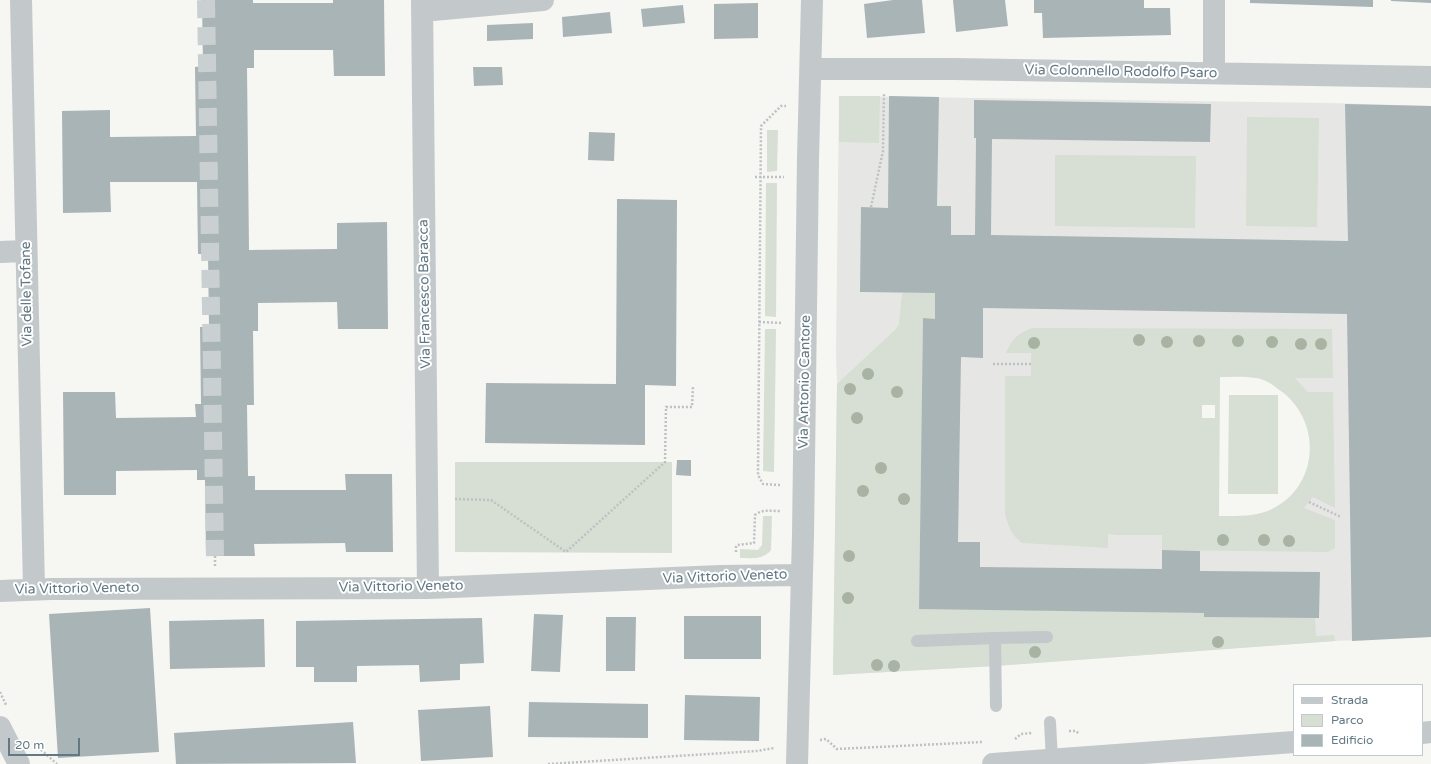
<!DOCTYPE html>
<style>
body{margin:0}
#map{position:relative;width:1431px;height:764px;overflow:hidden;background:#f6f6f2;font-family:"Varela Round",sans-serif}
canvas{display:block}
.legend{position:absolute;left:1293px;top:684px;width:130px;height:72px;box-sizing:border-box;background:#fff;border:1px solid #c0c9ce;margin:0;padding:5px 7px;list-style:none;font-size:12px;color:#627985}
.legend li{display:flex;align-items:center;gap:8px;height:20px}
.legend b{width:20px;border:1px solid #c0c9ce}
.scale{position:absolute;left:8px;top:738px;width:72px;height:18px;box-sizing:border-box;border:2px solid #627985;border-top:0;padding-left:5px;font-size:12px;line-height:14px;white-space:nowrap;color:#627985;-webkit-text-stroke:3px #fff;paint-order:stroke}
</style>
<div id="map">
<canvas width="1431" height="764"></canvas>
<ul class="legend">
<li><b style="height:5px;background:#c3c8ca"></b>Strada</li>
<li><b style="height:11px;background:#d7ded3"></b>Parco</li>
<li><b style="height:11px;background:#a9b4b7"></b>Edificio</li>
</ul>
<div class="scale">20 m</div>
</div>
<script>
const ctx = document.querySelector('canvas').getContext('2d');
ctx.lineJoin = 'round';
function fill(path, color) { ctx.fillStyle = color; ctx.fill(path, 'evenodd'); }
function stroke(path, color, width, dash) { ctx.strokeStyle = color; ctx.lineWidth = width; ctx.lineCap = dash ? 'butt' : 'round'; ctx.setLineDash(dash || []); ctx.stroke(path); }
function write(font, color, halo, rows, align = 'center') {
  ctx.font = font + ' "Varela Round",sans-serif'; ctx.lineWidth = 4; ctx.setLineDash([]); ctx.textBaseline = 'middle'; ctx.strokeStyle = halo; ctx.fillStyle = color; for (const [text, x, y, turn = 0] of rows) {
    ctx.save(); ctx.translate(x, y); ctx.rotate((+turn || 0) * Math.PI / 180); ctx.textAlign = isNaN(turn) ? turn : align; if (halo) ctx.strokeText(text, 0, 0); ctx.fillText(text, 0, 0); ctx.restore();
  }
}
const built = new Path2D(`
 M839,96L1329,103L1431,106V637L1335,641L995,666L833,675L837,384L836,354ZM1031,353L1295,378L1305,389L1314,400L1313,497L1304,508L1291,535H1115L1103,533L1031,376Z`);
const green = new Path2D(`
 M839,96H880L879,143L839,142Z
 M1247,117L1319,118L1317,227L1246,226Z
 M767,130H778L777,171L767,172Z
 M1055,155L1196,156L1195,228L1055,226Z
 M766,183H777L776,317L765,316Z
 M902,293H935V319H923L919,608L1204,613V617L1315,618L1316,636L1334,635L1335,641L995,666L833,675L837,384L896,329L899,324Z
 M1032,328L1332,329L1333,378H1295L1308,392H1333L1335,508L1313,497L1304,508L1335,520V548L1328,552L1162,550V535H1115L1108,534V548L1022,543C1011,534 1009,528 1005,514V376H1031V353H1006C1013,338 1017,334 1032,328ZM1220,377C1231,377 1245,376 1256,378C1264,379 1272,384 1278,389C1322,418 1321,485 1272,509C1256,517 1237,516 1219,516ZM1202,405H1215V418H1202Z
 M765,329H776L774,472L763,471Z
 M1229,395H1278V494H1228Z
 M455,462H672V553L455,552Z
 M763,516H772L771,550C763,560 752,558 740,558V549L758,550L762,545Z`);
const building = new Path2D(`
 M202,0H253V3H333V0H384L385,76H334L333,50H254V68H247L249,250L337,249V223L387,222L388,329H338L337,302L258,303V331H253L254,405H247L248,476H255V490H346L345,474H392L393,552H346L345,543L254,544L255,556H206L205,480H197V470L116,471V495H64L63,392H115L116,418L196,417L195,404H201L200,327H209L208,254H198L197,182H110L111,212L63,213L62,111L110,110V137L196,136L195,67L203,66Z
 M893,0H922L925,33L867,38L864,4Z
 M953,0H1005L1008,26L956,32Z
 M1034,0H1144V8H1170L1171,35L1043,38L1042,13H1034Z
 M1250,0H1373V7L1250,3Z
 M1391,0H1431V3L1391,1Z
 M758,3V38L714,39V4Z
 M683,5L685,23L643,27L641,9Z
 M610,12L612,33L563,37L562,17Z
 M533,23V39L487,41V25Z
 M473,67H502L503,85L474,86Z
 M889,96L939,97L937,206H951V235H975L976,138H974V100L1211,104L1210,142L992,139L991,235L1348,241L1345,104L1431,106V637L1352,641L1347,314L983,308V358L961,357L958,542H980V567L1162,569V550L1200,551V571L1320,572L1319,618L1204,617V613L919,609L923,318L935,319V293L860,292L861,207L888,208Z
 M589,132L615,133L614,161L588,160Z
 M617,199L677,200L676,386L645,385V445L485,443L486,383L616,384Z
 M677,460H691V476L676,475Z
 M150,608L159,752L58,758L49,614Z
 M534,614L563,615L560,672L531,671Z
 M684,616H761V659H684Z
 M606,617H636L635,671H606Z
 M482,618L484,663L460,664V680L420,682L419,665L357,666V682H314V667H296V621Z
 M264,619L265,667L170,669L169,621Z
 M685,695L760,697L759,741L684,740Z
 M529,702L648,704V738L528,737Z
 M490,706L493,757L421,761L418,710Z
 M353,722L356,763L176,764L174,733Z`);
const pedestrianTunnel = new Path2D(`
 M206,0L215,556`);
const path = new Path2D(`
 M755,177H784
 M871,207L883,151L884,93
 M759,322L783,323
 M993,364H1031
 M780,485L763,484L758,475L761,126L781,106H786
 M455,499L491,500L566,552L665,462L666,407H692L693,387
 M1309,502L1341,517
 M736,552V547L737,545L754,543L755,515C762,509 771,511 780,511
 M215,566V556
 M0,692L6,705
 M1069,731H1076L1079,734
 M1015,739L1021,734L1032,733
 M820,740L826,739L837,749L982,742
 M38,747L57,764
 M548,764L757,751L774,748`);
const service = new Path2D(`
 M917,641L995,638
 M996,706L995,638L1047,637
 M1050,722L1052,760`);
const minor = new Path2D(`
 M21,0L34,589
 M422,0L428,588
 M422,11L543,0
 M811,69H954L1431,77
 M1214,73V0
 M0,252L26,251
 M0,591L51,589L428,588L721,576L802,575
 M797,764L803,535L808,159L812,0`);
const tertiary = new Path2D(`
 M0,727L19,764
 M1422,733L1431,732
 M993,764L1294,742`);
const trees = [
 [1139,340],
 [1199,341],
 [1238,341],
 [1167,342],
 [1272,342],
 [1034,343],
 [1301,344],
 [1321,344],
 [868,374],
 [850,389],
 [897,392],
 [857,418],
 [881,468],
 [863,491],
 [904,499],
 [1223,540],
 [1264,540],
 [1289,541],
 [849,556],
 [848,598],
 [1218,642],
 [1035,652],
 [877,665],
 [894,666]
];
const streetNames = [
 ["Via Colonnello Rodolfo Psaro",1121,72,1],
 ["Via delle Tofane",27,294,-91],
 ["Via Francesco Baracca",425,294,-91],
 ["Via Antonio Cantore",805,382,-89],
 ["Via Vittorio Veneto",725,577,-2],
 ["Via Vittorio Veneto",401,587,-1],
 ["Via Vittorio Veneto",77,589,-1]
];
fill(built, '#e6e7e5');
fill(green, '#d7ded3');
fill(building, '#a9b4b7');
stroke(pedestrianTunnel, '#cad0d1', 18, [18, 9]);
stroke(path, '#bec1c3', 2.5, [2, 2]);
stroke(service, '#c3c8ca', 12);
stroke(minor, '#c3c8ca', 22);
stroke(tertiary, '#c3c8ca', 22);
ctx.fillStyle = '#a8b3a3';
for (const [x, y] of trees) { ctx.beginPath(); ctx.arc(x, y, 6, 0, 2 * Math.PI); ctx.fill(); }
write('14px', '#627985', '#fff', streetNames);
</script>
